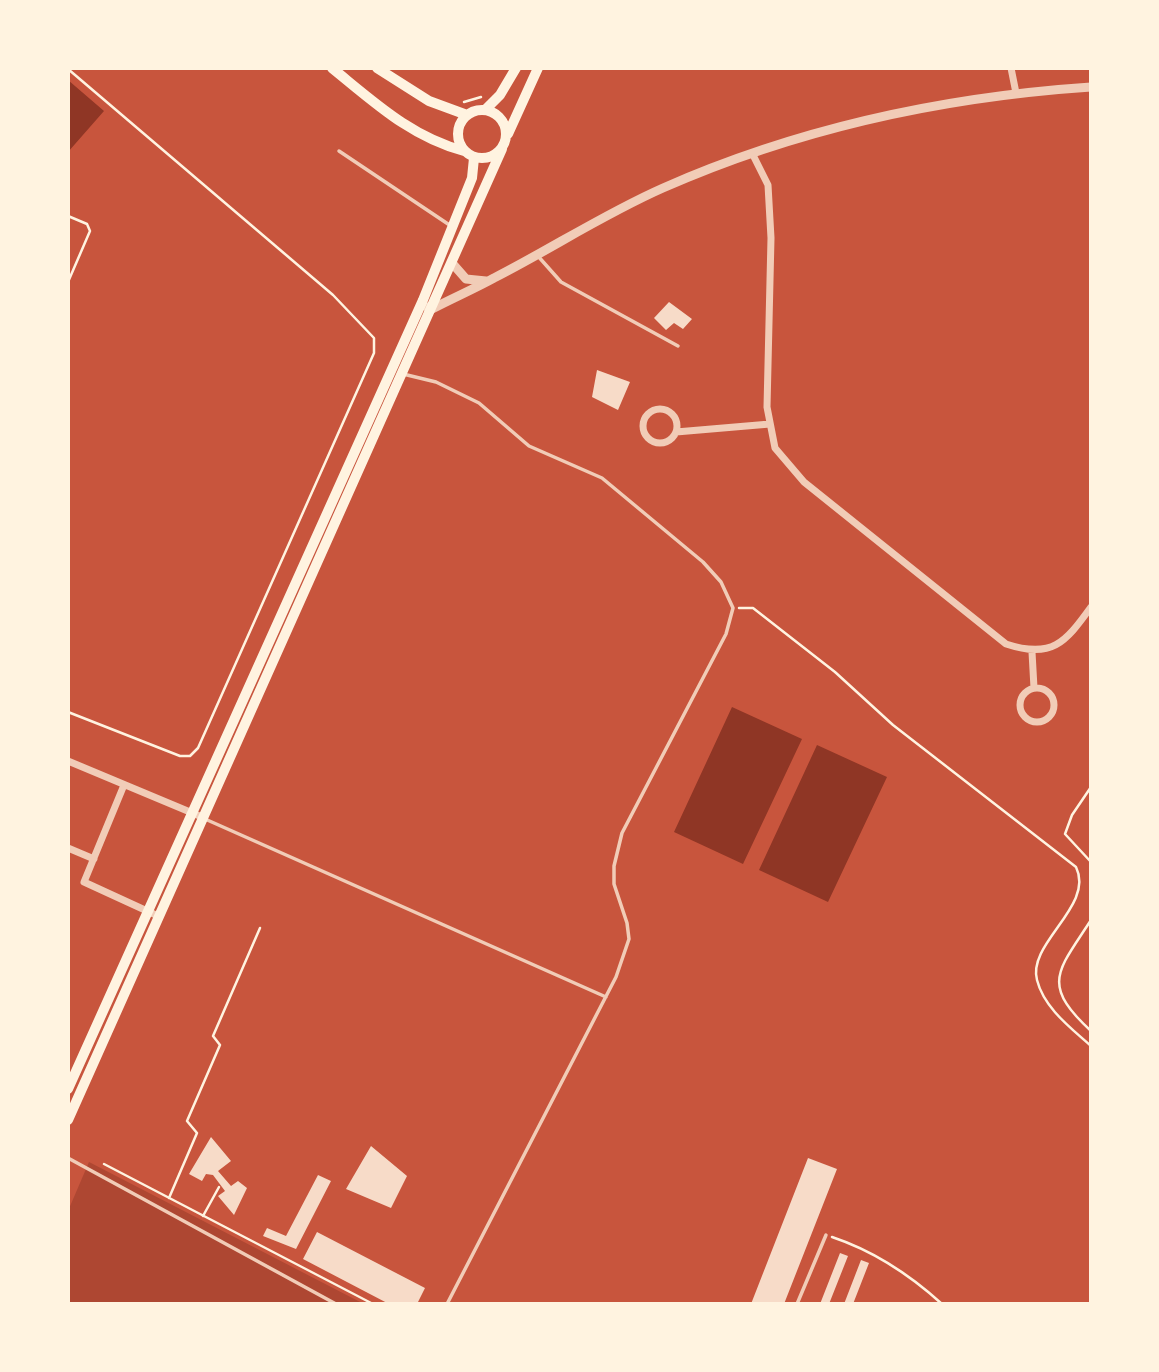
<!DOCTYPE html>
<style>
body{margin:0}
#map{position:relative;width:1159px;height:1372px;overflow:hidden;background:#c8553d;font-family:"DM Sans",sans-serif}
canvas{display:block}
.frame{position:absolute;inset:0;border:70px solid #fff3e0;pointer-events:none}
</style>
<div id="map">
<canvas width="1159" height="1372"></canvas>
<div class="frame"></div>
</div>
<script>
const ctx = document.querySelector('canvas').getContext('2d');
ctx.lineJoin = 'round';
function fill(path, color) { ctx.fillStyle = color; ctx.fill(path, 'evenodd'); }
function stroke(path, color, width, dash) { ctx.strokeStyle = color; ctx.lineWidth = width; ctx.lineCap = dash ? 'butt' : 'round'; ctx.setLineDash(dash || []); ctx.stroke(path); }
const green = new Path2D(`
 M89,1162L364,1304H68V1211Z`);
const water = new Path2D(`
 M68,80L104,111L68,152Z
 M732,707L802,739L743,864L674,832Z
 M817,745L887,777L828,902L759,870Z`);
const building = new Path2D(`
 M669,302L692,319L683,329L674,323L666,330L654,318Z
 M597,370L630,382L618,410L592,397Z
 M211,1137L231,1161L218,1171L231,1186L238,1181L247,1188L234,1215L218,1196L225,1191L213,1175L206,1174L202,1181L189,1174Z
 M371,1146L407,1176L391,1208L346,1189Z
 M808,1158L837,1169L784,1304H751Z
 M318,1175L331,1181L296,1249L263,1236L267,1228L286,1236Z
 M317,1232L425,1288L417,1304H389L303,1259Z
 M840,1253L848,1256L829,1304H820Z
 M861,1260L869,1263L853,1304H844Z`);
const path = new Path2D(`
 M68,69L333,295L374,338V353L198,748L190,756H180L68,712
 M464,102L481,97
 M68,216L87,224L90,231L68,282
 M739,608H753L835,672L893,725L1076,867C1095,906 1027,943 1037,980C1044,1008 1071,1028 1091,1046
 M1091,787L1072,815L1065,834L1091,862
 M1091,920C1058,971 1040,984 1091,1031
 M104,1164L373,1304
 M169,1198L197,1133L187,1121L220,1045L213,1036L260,928
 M203,1216L219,1187
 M832,1237C874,1251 909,1274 942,1304`);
const service = new Path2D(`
 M339,151L451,226
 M537,255L561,282L678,346
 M403,374L436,382L479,403L529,446L602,478L703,562L721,582L733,608L726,634L622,833L614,866V884L627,923L629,939L616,977L447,1304
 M205,819L606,997
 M68,1158L336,1304
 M797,1304L826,1235`);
const minor = new Path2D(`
 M1011,68L1016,93
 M752,153L768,185L771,238L767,407L775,448L804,482L1006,644C1052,659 1065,643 1091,607
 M643 426a17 17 0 1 1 34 0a17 17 0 1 1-34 0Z
 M676,432L770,424
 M1032,652L1034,688
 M1020 705a17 17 0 1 1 34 0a17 17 0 1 1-34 0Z
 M68,761L202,817
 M124,785L84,882L158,916
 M68,848L94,859`);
const tertiary = new Path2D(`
 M452,263L466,279L486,281
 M427,307L432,309C453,298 474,289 494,278C551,249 604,214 663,188C799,128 943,97 1091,87`);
const secondary = new Path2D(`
 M332,68C374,102 411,137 464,151
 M377,68L429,101L467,115
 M458 134a24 24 0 1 1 48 0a24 24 0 1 1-48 0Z
 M485,110L500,95L516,68
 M508,134L538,68
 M68,1089L423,300L472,178L474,158
 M68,1120L502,149`);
fill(green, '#ae4732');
fill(water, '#8f3625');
fill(building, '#f7dbc8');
stroke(path, '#fff3e0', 2.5);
stroke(service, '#f1ccb7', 3.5);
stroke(minor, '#f1ccb7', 7);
stroke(tertiary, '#f1ccb7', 9);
stroke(secondary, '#fff3e0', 10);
</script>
